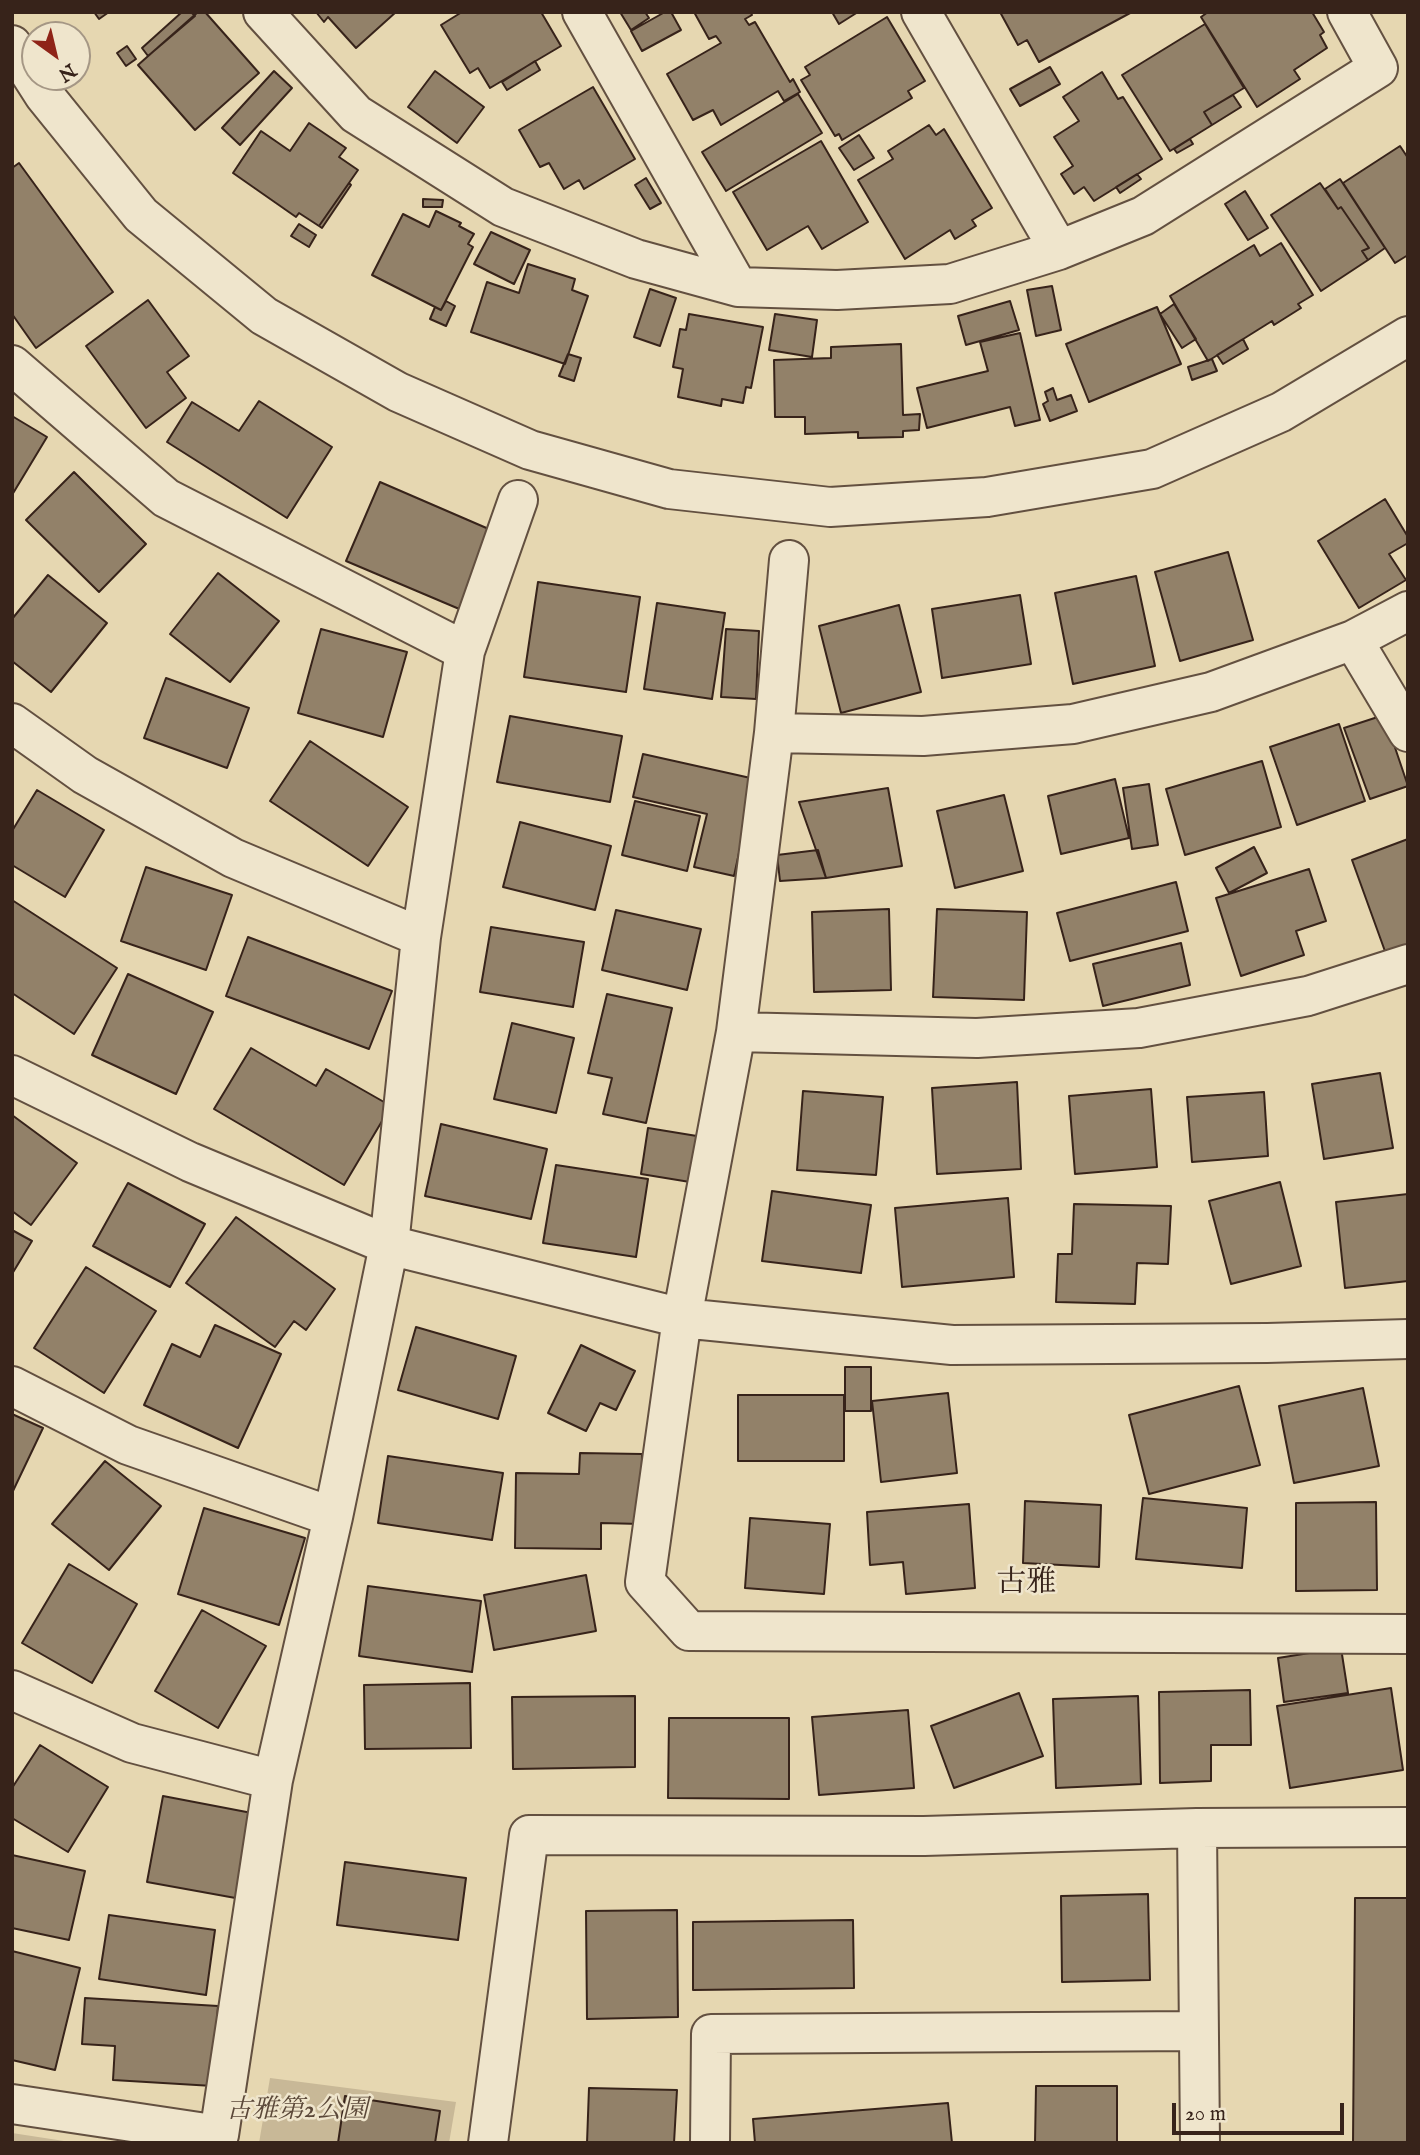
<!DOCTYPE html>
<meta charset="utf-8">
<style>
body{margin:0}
#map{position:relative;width:1420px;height:2155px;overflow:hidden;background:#e6d7b1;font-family:"IM FELL English",serif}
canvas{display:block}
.frame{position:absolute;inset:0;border:14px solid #37231a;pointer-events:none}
.north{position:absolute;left:21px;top:21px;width:70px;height:70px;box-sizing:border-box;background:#efe5cc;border:2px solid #a59785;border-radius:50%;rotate:146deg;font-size:19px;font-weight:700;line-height:28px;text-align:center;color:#37231a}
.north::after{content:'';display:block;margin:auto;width:24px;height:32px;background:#8f2418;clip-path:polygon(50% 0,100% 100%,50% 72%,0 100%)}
.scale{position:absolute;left:1172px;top:2103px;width:172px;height:32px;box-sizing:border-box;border:4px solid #37231a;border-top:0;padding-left:9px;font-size:21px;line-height:24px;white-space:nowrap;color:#37231a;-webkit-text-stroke:5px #efe5cc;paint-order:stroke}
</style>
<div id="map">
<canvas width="1420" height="2155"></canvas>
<div class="frame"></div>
<div class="north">N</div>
<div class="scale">20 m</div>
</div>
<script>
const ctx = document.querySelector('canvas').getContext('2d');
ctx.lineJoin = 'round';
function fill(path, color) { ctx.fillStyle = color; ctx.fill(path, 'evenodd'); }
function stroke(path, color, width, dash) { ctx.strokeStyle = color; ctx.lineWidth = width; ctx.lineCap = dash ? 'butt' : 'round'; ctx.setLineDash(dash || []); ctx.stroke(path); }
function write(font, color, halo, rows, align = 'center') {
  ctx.font = font + ' "IM FELL English","Noto Serif JP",serif'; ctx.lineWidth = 5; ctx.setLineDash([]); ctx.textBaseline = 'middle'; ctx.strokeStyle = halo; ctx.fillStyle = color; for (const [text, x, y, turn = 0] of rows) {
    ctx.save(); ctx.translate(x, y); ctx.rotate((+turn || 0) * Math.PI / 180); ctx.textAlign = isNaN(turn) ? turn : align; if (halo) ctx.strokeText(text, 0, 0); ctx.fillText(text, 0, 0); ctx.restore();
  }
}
const green = new Path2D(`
 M270,2078L456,2102L449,2143H259Z
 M12,2133L77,2143H12Z`);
const building = new Path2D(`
 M94,12H109L99,19Z
 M182,12H191L195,16L148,56L142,48Z
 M198,12H205L259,73L195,130L138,65Z
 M316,12H396L356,48L328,17L324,22Z
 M462,12H541L561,46L490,88L478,68L470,73L441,25Z
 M620,12H645L649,18L631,30Z
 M665,12H671L681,30L642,51L631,31Z
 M694,12H750L752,15L745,19L749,25L755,22L790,82L793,79L800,92L784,101L778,91L721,125L713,110L693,120L667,74L721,43L716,36L709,39Z
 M832,12H858L839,24Z
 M1000,12H1132L1039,62L1027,40L1018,45Z
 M1208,12H1312L1324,32L1320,35L1327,48L1294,70L1300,79L1257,107L1201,17Z
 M887,17L925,81L908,91L912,98L842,140L839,134L835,136L801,80L810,75L805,67Z
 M1205,24L1244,88L1204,112L1212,125L1170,151L1122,75Z
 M127,46L136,59L126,66L117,53Z
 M535,61L540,70L507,90L502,82Z
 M1050,67L1060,84L1020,106L1010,89Z
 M274,71L292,88L240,145L222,128Z
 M435,71L484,107L457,143L408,107Z
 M1102,72L1118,99L1123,97L1162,159L1094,201L1084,187L1074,194L1061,174L1073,166L1054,137L1079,121L1063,97Z
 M593,87L635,159L584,189L579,180L564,189L549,163L540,167L519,130Z
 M798,94L822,133L726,191L702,152Z
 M1233,95L1241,107L1212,125L1204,112Z
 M309,123L346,148L339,157L358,170L319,226L299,213L296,217L233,173L261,131L290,151Z
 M929,125L936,135L944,129L992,208L972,220L976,226L955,239L950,230L905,259L858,180L893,159L888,151Z
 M859,135L874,158L854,170L839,148Z
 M1190,139L1193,144L1177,153L1174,149Z
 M821,141L868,222L822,249L808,226L767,250L733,192Z
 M1400,146L1408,158V255L1395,263L1343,183Z
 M19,163L113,292L36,348L12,314V168Z
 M1137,174L1141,179L1120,193L1116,187Z
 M646,178L661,203L650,209L635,185Z
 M1340,179L1385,248L1368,260L1362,251L1369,248L1341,207L1338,209L1325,189Z
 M349,183L351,185L322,228L319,226Z
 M1320,183L1338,209L1341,207L1369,248L1362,251L1368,260L1321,291L1271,215Z
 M1245,191L1268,228L1248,240L1225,204Z
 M423,199L443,200L442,207H423Z
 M436,211L461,223L459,226L474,234L468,244L473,247L441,310L372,275L403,214L429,227Z
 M299,224L316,235L309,247L291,236Z
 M491,232L530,250L514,284L474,264Z
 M1281,243L1313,295L1298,304L1301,308L1274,325L1272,321L1208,361L1170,296L1254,245L1260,256Z
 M528,264L575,279L572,290L588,296L565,364L471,332L487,282L519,293Z
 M1052,286L1061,330L1036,336L1027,290Z
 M650,289L676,298L660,346L634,337Z
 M148,300L189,356L167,372L186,398L146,428L86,346Z
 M446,301L455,306L446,326L430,319L435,307L441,310Z
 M1010,301L1019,330L966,345L958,316Z
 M1174,304L1196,339L1182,348L1160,314Z
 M1157,307L1181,364L1089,402L1066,344Z
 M689,314L763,327L751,388L746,387L743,403L722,399L721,406L678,397L683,369L673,367L680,329L686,330Z
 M775,314L817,320L812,357L769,350Z
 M1020,333L1040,420L1015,426L1010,407L927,428L917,388L988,371L980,342Z
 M1243,339L1248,349L1223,364L1217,355Z
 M901,344L903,415L920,414L919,430L903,431V437L858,438V432L805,434V417H775L774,360L831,358V347Z
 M568,354L581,358L574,381L559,376Z
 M1212,359L1217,371L1192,380L1188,367Z
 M1053,388L1057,400L1071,395L1077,411L1050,421L1043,404L1048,401L1045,392Z
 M259,401L332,447L287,518L167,442L192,402L239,431Z
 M12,416L47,437L12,495Z
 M74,472L146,544L99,592L26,520Z
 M380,482L498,533L464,611L346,561Z
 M1385,499L1408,537V543L1389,554L1406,580L1359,608L1318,541Z
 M1228,552L1253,640L1180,661L1155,572Z
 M218,573L279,621L230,682L170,634Z
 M48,575L107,623L51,692L12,661V619Z
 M1136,576L1155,666L1073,684L1055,593Z
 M538,582L640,597L626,692L524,677Z
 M1020,595L1031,664L942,678L932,609Z
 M657,603L725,613L712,699L644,689Z
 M899,605L921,692L841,713L819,626Z
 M321,629L407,652L383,737L298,713Z
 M726,629L759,631L756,699L721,697Z
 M166,678L249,708L227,768L144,738Z
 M1384,715L1408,786L1370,799L1344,728Z
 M510,716L622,736L610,802L497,782Z
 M1339,724L1365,801L1297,825L1270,747Z
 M310,741L408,807L368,866L270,801Z
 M643,754L755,779L734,876L694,867L707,814L633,797Z
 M1262,761L1281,827L1185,855L1166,789Z
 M1115,779L1129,838L1061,854L1048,796Z
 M1149,784L1158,845L1132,849L1123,788Z
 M888,788L902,866L826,878L799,802Z
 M37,790L104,830L65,897L12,865V831Z
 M1004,795L1023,871L955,888L937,811Z
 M635,801L700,816L687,871L622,855Z
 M520,822L611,846L595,910L503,887Z
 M1408,839V946L1386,954L1352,860Z
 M1254,847L1267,873L1229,893L1216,868Z
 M818,850L826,878L780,881L777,855Z
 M146,867L232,895L206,970L121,941Z
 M1309,869L1326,921L1296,931L1304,955L1241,976L1216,898Z
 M1176,882L1188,931L1070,961L1057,913Z
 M12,900L117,968L74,1034L12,993Z
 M889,909L891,990L814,992L812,912Z
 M937,909L1027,912L1024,1000L933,997Z
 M616,910L701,929L687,990L602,970Z
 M491,927L584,942L573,1007L480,992Z
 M248,937L392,991L369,1049L226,996Z
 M1181,943L1190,985L1103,1006L1093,964Z
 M128,974L213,1012L176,1094L92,1055Z
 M607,994L672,1008L646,1123L603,1114L612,1078L588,1073Z
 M512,1023L574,1038L556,1113L494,1099Z
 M251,1048L316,1086L326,1069L391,1106L344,1185L214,1109Z
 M1380,1073L1393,1148L1324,1159L1312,1084Z
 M1017,1082L1021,1169L937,1174L932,1088Z
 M1151,1089L1157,1167L1075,1174L1069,1096Z
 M803,1091L883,1097L876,1175L797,1170Z
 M1264,1092L1268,1156L1192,1162L1187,1097Z
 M12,1115L77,1163L31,1225L12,1211Z
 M441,1124L547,1149L531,1219L425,1196Z
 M648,1128L703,1137L696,1183L641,1174Z
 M556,1165L648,1179L636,1257L543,1243Z
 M1280,1182L1301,1266L1231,1284L1209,1201Z
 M128,1183L205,1224L170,1287L93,1246Z
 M772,1191L871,1205L861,1273L762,1261Z
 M1408,1194V1281L1345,1288L1336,1202Z
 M1008,1198L1014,1277L902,1287L895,1208Z
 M1074,1204L1171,1206L1168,1264L1137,1263L1135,1304L1056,1302L1058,1254H1072Z
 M236,1217L335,1289L306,1330L294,1321L275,1347L186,1283Z
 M12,1230L32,1241L12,1274Z
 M86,1267L156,1311L104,1393L34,1348Z
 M215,1325L281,1354L238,1448L144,1405L172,1344L200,1357Z
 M416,1327L516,1356L498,1419L398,1390Z
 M581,1345L635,1371L616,1410L600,1403L586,1431L548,1413Z
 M845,1367H871V1411H845Z
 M1239,1386L1260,1465L1149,1494L1129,1415Z
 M1363,1388L1379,1466L1294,1483L1279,1406Z
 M948,1393L957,1473L881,1482L872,1401Z
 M738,1395H844V1461H738Z
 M12,1414L43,1428L12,1493Z
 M580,1453L642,1454L641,1524L601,1523V1549L515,1548L516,1473L579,1474Z
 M388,1456L503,1473L492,1540L378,1523Z
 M105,1461L161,1506L109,1570L52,1524Z
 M1143,1498L1247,1508L1242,1568L1136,1559Z
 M1025,1501L1101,1505L1099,1567L1023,1563Z
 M1376,1502L1377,1590L1296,1591V1503Z
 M969,1504L975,1588L906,1594L903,1562L870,1565L867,1512Z
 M204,1508L305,1538L279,1625L178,1594Z
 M750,1518L830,1524L824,1594L745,1588Z
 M69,1564L137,1604L92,1683L22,1643Z
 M586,1575L596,1631L494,1650L484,1595Z
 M368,1586L481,1601L472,1672L359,1656Z
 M202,1610L266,1646L218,1728L155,1691Z
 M1341,1648L1348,1693L1284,1702L1278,1658Z
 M470,1683L471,1748L365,1749L364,1685Z
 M1391,1688L1403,1770L1290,1788L1277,1706Z
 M1250,1690L1251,1745H1211V1781L1160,1783L1159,1692Z
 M1019,1693L1043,1756L954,1788L931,1726Z
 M635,1696V1767L513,1769L512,1697Z
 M1138,1696L1141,1784L1056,1788L1053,1699Z
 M1407,1696H1408V1777H1407Z
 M908,1710L914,1788L819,1795L812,1717Z
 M669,1718H789V1799L668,1798Z
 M40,1745L108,1787L68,1852L12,1818V1788Z
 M163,1796L257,1814L241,1899L147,1882Z
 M12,1855L85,1871L69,1940L12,1928Z
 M345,1862L466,1878L458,1940L337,1925Z
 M1148,1894L1150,1980L1062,1982L1061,1896Z
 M1355,1898H1408V2143H1353Z
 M677,1910L678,2017L587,2019L586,1911Z
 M109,1915L215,1930L206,1995L99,1979Z
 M853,1920L854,1988L693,1990V1922Z
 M12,1951L80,1968L55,2070L12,2060Z
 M85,1998L218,2006L213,2086L113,2080L115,2046L82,2044Z
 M1036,2086H1117V2143H1035Z
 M589,2088L677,2090L674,2143H587Z
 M345,2096L440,2111L435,2143H338Z
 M948,2103L952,2143H755L753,2119Z`);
const minor = new Path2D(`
 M263,12L356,114L503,207L636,259L738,287L837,290L950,284L1059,250L1143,216L1378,68L1347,12
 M582,12L738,287
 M921,12L1059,250
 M12,365L166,498L465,651L421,937L389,1245L333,1517L273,1780L219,2135L12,2104
 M1408,611L1353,640L1211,692L1073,724L923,736L774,733L736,1032L682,1318L645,1582L689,1631L1408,1634
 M1353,640L1408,732
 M465,651L518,500
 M12,723L85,775L233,858L421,937
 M774,733L789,560
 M736,1032L977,1038L1139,1028L1308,996L1408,964
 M12,1075L190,1162L389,1245L682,1318L952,1345L1267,1343L1408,1339
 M12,1386L128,1445L333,1517
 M12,1690L132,1743L273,1780
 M1197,1828L1200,2143
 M488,2143L529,1835L924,1836L1197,1828L1408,1827
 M710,2143L711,2034L1198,2031`);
const tertiary = new Path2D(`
 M12,45L44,95L141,215L264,316L398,392L530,450L669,489L830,507L987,497L1152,469L1281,412L1408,336`);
const parkNames = [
 ["古雅第2公園",297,2112]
];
const quarterNames = [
 ["古雅",1026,1585]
];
fill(green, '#c8b897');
fill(building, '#928169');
stroke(building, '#37231a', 2);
stroke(minor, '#635040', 42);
stroke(tertiary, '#635040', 42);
stroke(minor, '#efe5cc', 38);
stroke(tertiary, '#efe5cc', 38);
write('italic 26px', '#5b4839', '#efe5cc', parkNames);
write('30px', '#37231a', '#efe5cc', quarterNames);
</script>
